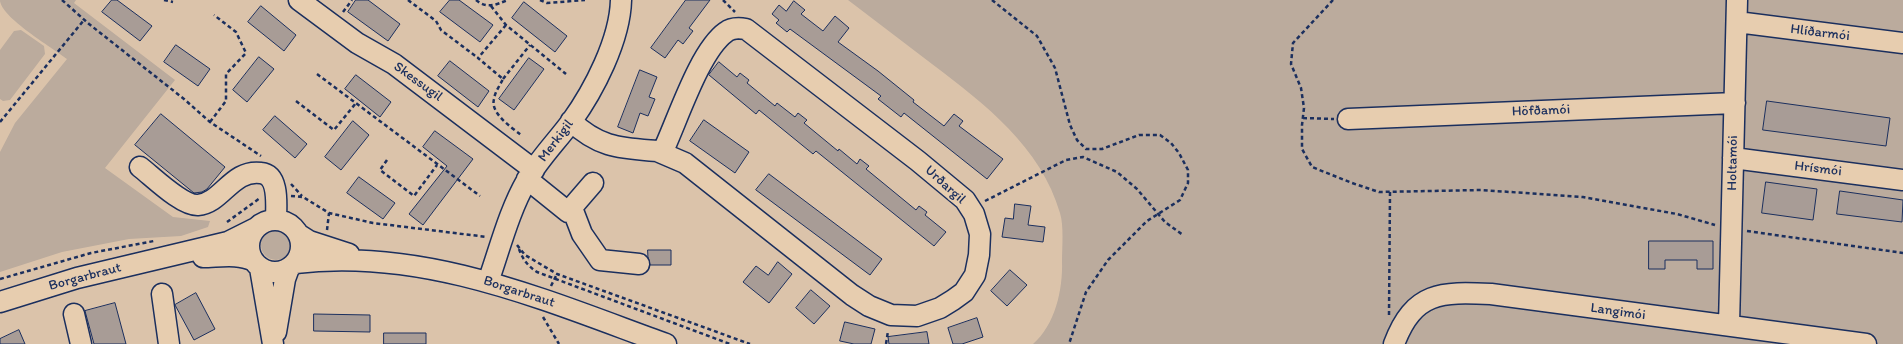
<!DOCTYPE html>
<meta charset="utf-8">
<style>
body{margin:0}
canvas{display:block;background:#dbc3aa}
</style>
<canvas width="1903" height="344"></canvas>
<script>
const ctx = document.querySelector('canvas').getContext('2d');
ctx.lineJoin = 'round';
function fill(path, color) { ctx.fillStyle = color; ctx.fill(path, 'evenodd'); }
function stroke(path, color, width, dash) { ctx.strokeStyle = color; ctx.lineWidth = width; ctx.lineCap = dash ? 'butt' : 'round'; ctx.setLineDash(dash || []); ctx.stroke(path); }
function write(font, color, halo, rows, align = 'center') {
  ctx.font = font + ' Itim,sans-serif'; ctx.lineWidth = 3.5; ctx.setLineDash([]); ctx.textBaseline = 'middle'; ctx.strokeStyle = halo; ctx.fillStyle = color; for (const [text, x, y, turn = 0] of rows) {
    ctx.save(); ctx.translate(x, y); ctx.rotate((+turn || 0) * Math.PI / 180); ctx.textAlign = isNaN(turn) ? turn : align; if (halo) ctx.strokeText(text, 0, 0); ctx.fillText(text, 0, 0); ctx.restore();
  }
}
const green = new Path2D(`
 M0,0H76L74,3L175,80L105,168L173,217L210,221L208,227L181,236L129,239L62,252L0,272V152L15,123L67,59C53,48 0,17 0,0Z
 M848,0H1903V344H1033C1055,325 1063,290 1062,261C1062,247 1064,226 1060,213C1041,147 985,104 932,64C904,43 876,21 848,0Z
 M21,30L44,46L45,54L10,100L3,101L0,99V50L14,31Z
 M261 245a15 15 0 1 1 30 0a15 15 0 1 1-30 0Z`);
const building = new Path2D(`
 M112,0H117L152,26L140,41L102,12Z
 M356,0H368L400,24L388,41L348,12Z
 M450,0H459L493,25L480,42L440,12Z
 M686,0H710L689,28L693,31L683,44L678,40L665,58L651,48Z
 M794,1L805,10L801,14L823,31L835,16L849,28L838,42L878,71L914,100L913,102L944,126L954,114L963,121L959,126L1003,159L987,179L904,113L901,117L878,99L881,96L790,29L787,32L776,23L779,20L772,14L779,5L786,11Z
 M524,2L567,36L555,52L512,18Z
 M261,6L296,35L284,51L248,22Z
 M176,45L210,69L198,86L164,62Z
 M259,57L274,69L247,102L233,90Z
 M529,58L544,69L514,110L499,99Z
 M450,61L489,91L478,107L438,76Z
 M719,62L737,77L740,73L749,80L747,83L775,106L777,103L795,117L798,113L807,120L804,123L838,151L839,149L857,164L860,159L869,166L866,169L916,210L919,206L927,212L925,215L946,232L934,246L816,151L813,154L759,110L756,114L709,75Z
 M640,70L657,77L649,97L655,99L648,116L640,113L633,133L618,127Z
 M356,75L391,102L380,117L345,89Z
 M1767,101L1890,118L1886,146L1763,130Z
 M161,114L225,167L207,189L202,192L194,193L135,145Z
 M275,116L307,144L295,158L263,130Z
 M704,120L749,152L735,173L690,141Z
 M353,121L369,135L341,170L325,157Z
 M435,131L473,159L423,225L409,214L447,166L423,147Z
 M769,174L882,259L870,275L756,190Z
 M359,177L395,203L383,219L347,193Z
 M1766,182L1817,189L1813,220L1762,213Z
 M1840,191L1903,200L1902,222L1837,214Z
 M1015,204L1031,206L1028,225L1045,227L1043,242L1002,237L1005,218L1013,219Z
 M1649,241H1713V269H1697V260H1665V269H1649Z
 M648,250H671V265H650L648,257Z
 M778,262L792,274L769,303L743,282L756,266L768,275Z
 M1010,270L1027,285L1007,306L991,291Z
 M811,290L830,306L814,324L796,308Z
 M196,293L215,329L194,340L175,305Z
 M115,303L126,344H94L85,311Z
 M314,314L370,315V332L314,331Z
 M977,318L983,337L962,344H953L948,328Z
 M845,322L875,329L871,344H854L840,341Z
 M19,330L25,344H0V339Z
 M927,332L929,344H889L888,337Z
 M384,333H426V344H384Z`);
const path = new Path2D(`
 M62,0L89,24L184,99L210,122L261,156
 M164,0L173,2
 M408,0L436,21L441,30L478,58
 M476,0C487,9 495,5 508,0
 M540,0L547,3L585,0
 M723,0L735,12
 M992,0L1037,36L1055,68L1070,125L1077,140L1086,149H1102L1139,135H1160L1171,143L1179,153L1188,170V183L1180,200L1147,221L1108,260L1086,292L1069,344
 M1333,0L1293,43L1291,64L1301,88L1304,108L1302,125V149L1312,167L1352,183L1379,192L1481,190L1583,197L1677,214L1715,225
 M491,6L506,25L566,74
 M343,12L352,0
 M506,25L478,58L503,79C500,85 495,92 494,99C490,113 511,127 521,135
 M317,74L480,196
 M503,79L530,45
 M296,101L334,130L356,103
 M1303,118L1334,119
 M0,122L84,20
 M210,122L226,101V74L246,53L236,32L214,15
 M387,160L380,170L414,196L437,165
 M291,184L302,196
 M291,196L303,197L329,213L373,223L487,237
 M985,201L1066,160L1083,157L1117,172L1137,189L1165,222L1183,235
 M227,222L260,198
 M327,230L329,213
 M1747,231L1903,253
 M517,245L525,255L557,274L750,344
 M519,249C523,260 528,266 537,272L730,344
 M0,279L91,253L154,241
 M551,286L557,274
 M1389,315L1390,192
 M543,317L559,344
 M886,344L888,331`);
const minor = new Path2D(`
 M299,0L357,43L394,64L534,170
 M1737,22L1903,43
 M1348,119L1735,103
 M571,121C599,148 621,148 657,151L685,163L852,295L869,306L891,315L917,316L940,308L953,300L964,292L975,275L979,255L980,234L974,214L965,200L918,161L746,29C740,28 731,28 726,32C699,51 677,122 662,153
 M1733,158L1903,180
 M140,167C153,177 182,206 198,205C222,203 232,169 261,173C280,175 276,206 276,220
 M527,179L568,212L593,183
 M572,208L582,234L600,260L639,264
 M249 246a26 26 0 1 1 52 0a26 26 0 1 1-52 0Z
 M298,234L309,241L349,254
 M203,257C219,257 238,253 254,261
 M295,263C425,247 547,301 666,344
 M260,268L273,344
 M488,282C500,248 509,211 527,180C539,159 557,141 571,122C594,90 620,40 621,0
 M162,294L169,344
 M0,302L77,278L228,242L256,228
 M74,314L81,344
 M1729,325L1737,0
 M276,332L285,279L289,268
 M1394,344C1414,291 1441,292 1491,294L1866,344`);
const streetNames = [
 ["Hlíðarmói",1820,33,7],
 ["Skessugil",418,82,36],
 ["Höfðamói",1541,111,-2],
 ["Merkigil",556,141,-53],
 ["Holtamói",1733,163,-89],
 ["Hrísmói",1818,169,7],
 ["Urðargil",945,185,42],
 ["Borgarbraut",85,277,-15],
 ["Borgarbraut",519,292,18],
 ["Langimói",1618,312,8]
];
fill(green, '#bbab9d');
fill(building, '#a89c96');
stroke(building, '#1b2f5e', 1);
stroke(minor, '#1b2f5e', 23);
stroke(path, '#1b2f5e', 2.5, [4, 3]);
stroke(minor, '#e7cdaf', 20);
write('14px', '#1b2f5e', '#e7cdaf', streetNames);
</script>
